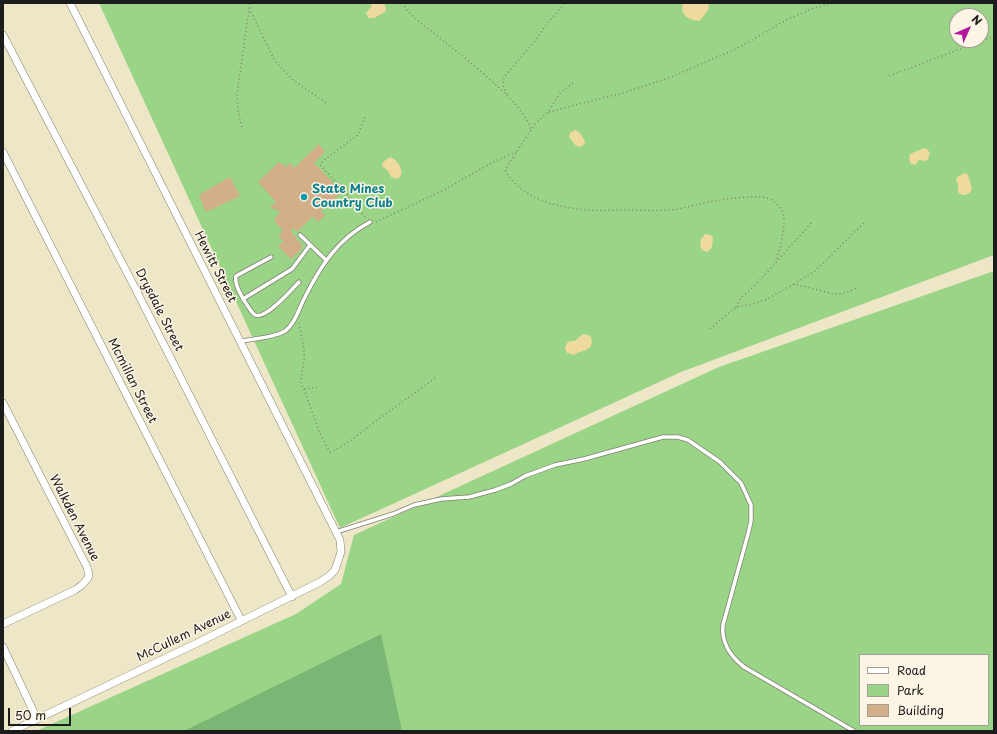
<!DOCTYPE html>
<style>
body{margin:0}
#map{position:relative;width:997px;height:734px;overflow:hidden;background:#ede6c7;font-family:"Playpen Sans",sans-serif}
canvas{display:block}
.frame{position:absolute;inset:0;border:4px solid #1c1c1c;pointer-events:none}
.legend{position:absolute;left:859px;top:654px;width:130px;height:72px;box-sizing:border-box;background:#fcf5e5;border:1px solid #a29e95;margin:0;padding:5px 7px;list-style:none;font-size:12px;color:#1c1c1c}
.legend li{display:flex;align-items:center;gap:8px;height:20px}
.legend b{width:20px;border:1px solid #a29e95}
.north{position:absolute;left:949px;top:8px;width:40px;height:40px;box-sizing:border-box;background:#fcf5e5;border:1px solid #a29e95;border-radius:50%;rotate:45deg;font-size:11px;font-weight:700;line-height:16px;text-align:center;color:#1c1c1c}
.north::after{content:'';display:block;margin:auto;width:14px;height:18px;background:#b5179e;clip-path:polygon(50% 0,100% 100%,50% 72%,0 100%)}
.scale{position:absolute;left:8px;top:708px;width:63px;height:18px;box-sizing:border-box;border:2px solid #1c1c1c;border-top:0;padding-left:5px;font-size:12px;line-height:14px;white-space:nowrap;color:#1c1c1c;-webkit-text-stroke:3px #fcf5e5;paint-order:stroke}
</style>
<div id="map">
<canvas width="997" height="734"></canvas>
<div class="frame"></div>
<ul class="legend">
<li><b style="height:5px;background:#fff"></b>Road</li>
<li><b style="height:11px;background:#9ad487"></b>Park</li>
<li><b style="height:11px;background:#d2af88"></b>Building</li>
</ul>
<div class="north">N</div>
<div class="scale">50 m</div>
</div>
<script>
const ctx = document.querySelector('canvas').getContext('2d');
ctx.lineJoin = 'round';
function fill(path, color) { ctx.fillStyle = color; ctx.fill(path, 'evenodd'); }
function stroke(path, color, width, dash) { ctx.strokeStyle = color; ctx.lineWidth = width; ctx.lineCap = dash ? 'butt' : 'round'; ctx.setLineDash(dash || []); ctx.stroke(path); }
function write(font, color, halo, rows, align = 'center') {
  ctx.font = font + ' "Playpen Sans",sans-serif'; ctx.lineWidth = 3; ctx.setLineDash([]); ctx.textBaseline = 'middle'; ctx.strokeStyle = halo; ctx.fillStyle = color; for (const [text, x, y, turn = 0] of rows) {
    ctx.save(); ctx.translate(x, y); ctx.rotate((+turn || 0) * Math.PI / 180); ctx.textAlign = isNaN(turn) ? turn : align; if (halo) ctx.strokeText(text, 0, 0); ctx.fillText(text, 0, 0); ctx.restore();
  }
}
const green = new Path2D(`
 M99,3H994V255L681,372L340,528ZM957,16H981V40H957Z
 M994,271V731H36L296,614L341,584L354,535L719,367ZM860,655H988V725H860Z`);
const forest = new Path2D(`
 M381,634L402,731H184Z`);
const sand = new Path2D(`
 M372,3H384L386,9L385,12L374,18H368L366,13L371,7Z
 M683,3H708L709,8C708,10 701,20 699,21C697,21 695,20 693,20C685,18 680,12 683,3Z
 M575,130C580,131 584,138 585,143L581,147L576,146L569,137L570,133Z
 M924,148L927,149L930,153L928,159L925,161L919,160L915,165L911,164L909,159L910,154Z
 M390,157L394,159C400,164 405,173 398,179L391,177L388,171L382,166L383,162Z
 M965,173L967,174C969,176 971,186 972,190C969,195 962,197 958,192V185L956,179L959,176Z
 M705,234L711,235L713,238L712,247L708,252L702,250L700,246L701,239Z
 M583,334L588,335L591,337C595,352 582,349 574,355L567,353L565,348L566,344L570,341H575Z`);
const building = new Path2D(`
 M319,144L325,152L314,163L342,192L320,212L326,215L318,222L313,216L297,232L293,227L291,231L303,247L291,259L278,246L284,241L278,236L283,231L274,220L280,212L270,207L276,202L258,182L279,162L286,167L290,163L294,168Z
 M230,177L240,196L206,212L199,195Z`);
const path = new Path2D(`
 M402,3C406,9 411,15 416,19C437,37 531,105 530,130
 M249,8L275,61L292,79L326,103
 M889,76L994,36
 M573,83L560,93L548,112L535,124L508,165L505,170C520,199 557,207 586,210C599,211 613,210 626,210C639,210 654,211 668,210C677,210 686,207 695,205C712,201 730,198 749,197C756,197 763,196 770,199C775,201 780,207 782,211C788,224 779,249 776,262
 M507,94L503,85L504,77L535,41L546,25L565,3
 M549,112L598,99L620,94L674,76L740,47L786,20L814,8L833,3
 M365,117L358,135L324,160L321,163L320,165L345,192L366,218
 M242,127L238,112L237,94L250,3
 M376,222L446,189L493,162L516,152
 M794,284L815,271L864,223
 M736,307L741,298L760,280L813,221
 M299,323C301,335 305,347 304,359C303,368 301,376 301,385L304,389L317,387
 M710,329L736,307L750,305L765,300L794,284L834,294L846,293L856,288
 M304,389L320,434L330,452C347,445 359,434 373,423C394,408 415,393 435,378`);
const lane = new Path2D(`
 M300,235L326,260
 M271,257L236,276C234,284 241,295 245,302C248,306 251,312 255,315C266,320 292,289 299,282
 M243,299L292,269L310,245
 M240,341C252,339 274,338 285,331C295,324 299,308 305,297C321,265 338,239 370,222
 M336,532L393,514L414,505L441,499L469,497L495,490L511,484L525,476L555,465L584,459L663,437H678L688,440L720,462L741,483L751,505V521L748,534L723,625C721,643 730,656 744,667L854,731`);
const street = new Path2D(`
 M3,35L132,282L292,597
 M3,152L241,620
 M3,403L87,567L89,574L88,578L82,585L75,590L3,624
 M3,647L37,719
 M12,731L195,644L320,582L329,576L335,570L341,552L340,540L70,3`);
const markers = [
 [304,197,4,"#0f9aa8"]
];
const cultureNames = [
 ["State Mines",312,190],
 ["Country Club",312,204]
];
const streetNames = [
 ["Hewitt Street",215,267,63],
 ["Drysdale Street",159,310,63],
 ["Mcmillan Street",132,381,63],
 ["Walkden Avenue",74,518,63],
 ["McCullem Avenue",184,636,-26]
];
fill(green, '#9ad487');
fill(forest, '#7bb674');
fill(sand, '#eeda9e');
fill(building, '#d2af88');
stroke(lane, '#848172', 5);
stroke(street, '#848172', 8);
stroke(path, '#848172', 1.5, [1, 3]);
stroke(lane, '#fff', 3.5);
stroke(street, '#fff', 7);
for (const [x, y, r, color] of markers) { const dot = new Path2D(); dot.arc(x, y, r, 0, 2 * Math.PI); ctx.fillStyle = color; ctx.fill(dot); stroke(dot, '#fcf5e5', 1.5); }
write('bold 12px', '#0d838f', '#fcf5e5', cultureNames, 'left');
write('12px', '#1c1c1c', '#fcf5e5', streetNames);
</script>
